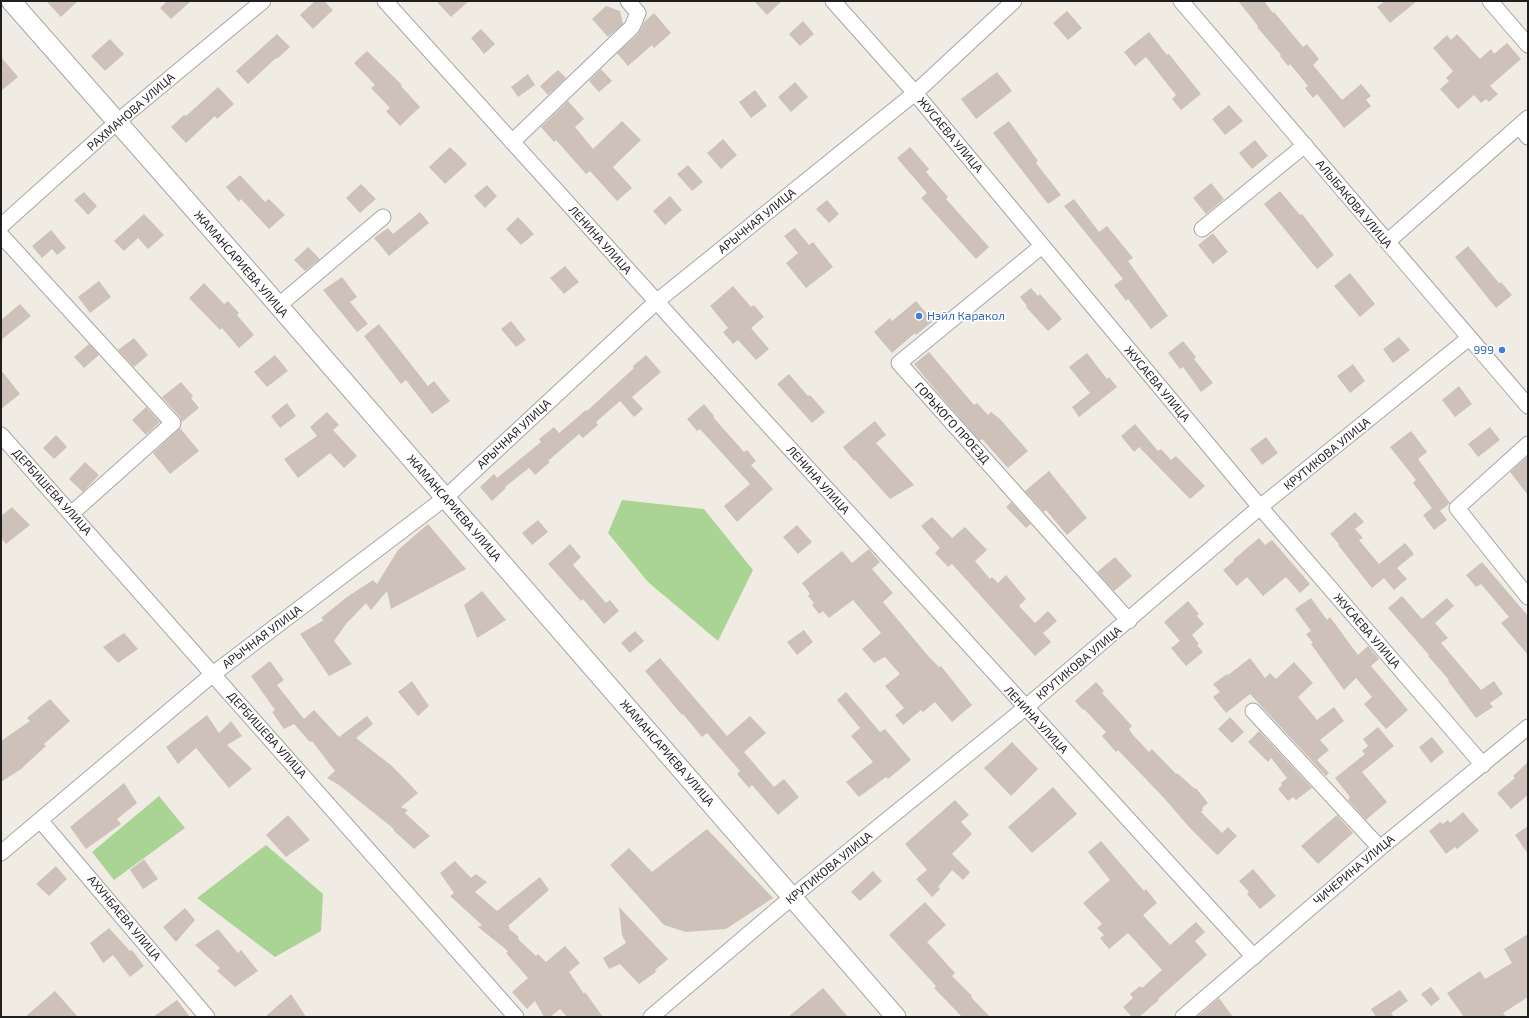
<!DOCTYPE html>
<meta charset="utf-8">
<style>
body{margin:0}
#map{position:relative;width:1529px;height:1018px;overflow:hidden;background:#f0ece4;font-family:"Exo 2",sans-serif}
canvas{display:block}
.frame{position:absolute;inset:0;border:2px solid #1f1f1f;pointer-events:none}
</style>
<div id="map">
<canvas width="1529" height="1018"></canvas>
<div class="frame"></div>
</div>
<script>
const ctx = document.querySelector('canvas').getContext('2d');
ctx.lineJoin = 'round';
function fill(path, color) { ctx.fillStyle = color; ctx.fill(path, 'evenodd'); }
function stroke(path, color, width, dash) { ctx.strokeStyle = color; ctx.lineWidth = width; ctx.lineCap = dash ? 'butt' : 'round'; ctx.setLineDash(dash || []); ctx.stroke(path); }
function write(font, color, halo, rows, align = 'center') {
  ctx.font = font + ' "Exo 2",sans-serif'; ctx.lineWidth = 3; ctx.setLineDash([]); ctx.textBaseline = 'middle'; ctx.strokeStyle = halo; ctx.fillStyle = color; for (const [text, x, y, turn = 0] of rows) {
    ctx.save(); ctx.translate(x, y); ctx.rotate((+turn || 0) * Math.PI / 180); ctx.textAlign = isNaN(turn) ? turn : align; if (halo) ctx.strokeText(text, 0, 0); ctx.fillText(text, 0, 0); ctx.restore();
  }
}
const forest = new Path2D(`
 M622,500L704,509L753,570L718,641L648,582L608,533Z
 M159,796L185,828L114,880L92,852Z
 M266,845L323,894L321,931L275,957L197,898Z`);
const building = new Path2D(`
 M46,1H78L61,17Z
 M167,1H191L171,19L160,8Z
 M315,1H324L333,10L313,29L300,15Z
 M436,1H469L451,17Z
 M754,1H782L767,15Z
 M1238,1H1264L1273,13L1274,12L1303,47L1307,44L1319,59L1313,65L1342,100L1361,84L1371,96L1366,100L1371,106L1344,128L1317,94L1313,98L1305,88L1308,86L1290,64L1288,66L1280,56L1281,55L1257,27L1258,26Z
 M1385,1H1417L1390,23L1377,7Z
 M606,6L620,11L623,24L608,37L592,19Z
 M1067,11L1082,28L1068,40L1053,23Z
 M654,13L671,33L654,48L652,45L628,66L617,53L638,34L644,22Z
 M803,21L814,34L800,46L789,34Z
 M481,29L495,44L484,54L471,38Z
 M1149,32L1167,55L1169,54L1201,94L1181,110L1172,99L1176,95L1146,57L1135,66L1124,52Z
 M277,34L290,47L277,59L276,58L248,84L236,71Z
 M1457,34L1480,59L1491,49L1494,54L1507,43L1521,59L1490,86L1498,94L1489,102L1486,99L1481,103L1474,95L1458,109L1440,89L1449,81L1446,78L1453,71L1433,48L1447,35L1451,40Z
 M110,39L124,54L105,71L91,56Z
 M367,51L402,85L401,86L420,107L400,126L386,111L390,108L371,88L375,85L354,63Z
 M1,57L18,77L1,91Z
 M601,69L612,81L599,92L589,81Z
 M558,70L566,78L548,95L540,86Z
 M997,72L1012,91L976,119L961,99Z
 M528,74L535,85L518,97L511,87Z
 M795,82L808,97L791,112L778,97Z
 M218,87L234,104L217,119L215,116L186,143L171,127L184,115L186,116Z
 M755,90L767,106L751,118L739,102Z
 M568,101L584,119L575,127L593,149L622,121L641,140L613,167L632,188L617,201L590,171L586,174L556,140L554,142L541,127Z
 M1229,105L1243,121L1225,135L1212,119Z
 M1009,121L1038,161L1036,163L1061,195L1048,204L993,133Z
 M723,139L737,155L721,169L707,153Z
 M1255,140L1268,156L1252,169L1239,153Z
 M450,147L467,164L445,184L429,167Z
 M910,147L929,169L926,172L948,197L946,199L989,247L976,259L921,198L927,193L897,158Z
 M688,165L703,182L692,191L677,174Z
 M240,175L265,202L269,199L285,215L269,229L241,199L239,202L226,187Z
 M1211,183L1224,199L1206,214L1193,198Z
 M361,184L376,199L360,213L346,198Z
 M487,185L497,196L485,208L474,196Z
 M1280,191L1300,215L1302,214L1334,255L1317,269L1264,204Z
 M84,192L97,206L88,215L74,200Z
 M670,196L682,210L665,225L653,211Z
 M1074,199L1099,232L1107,226L1133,258L1128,261L1168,316L1151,329L1128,299L1126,301L1114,285L1123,279L1064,206Z
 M827,200L839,214L829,223L816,209Z
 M420,212L429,223L389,256L374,238L388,228L393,234Z
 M144,214L164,235L148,249L138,238L124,251L114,241Z
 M518,217L534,234L521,245L506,229Z
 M795,228L809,245L813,242L833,267L806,288L786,263L798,253L784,236Z
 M51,230L66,248L57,255L52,249L42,258L32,246Z
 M1213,233L1228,252L1213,264L1198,245Z
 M1468,246L1499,283L1501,282L1512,295L1496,308L1455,257Z
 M308,247L320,259L305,271L294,260Z
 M565,266L579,282L564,294L550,278Z
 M1350,273L1375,304L1360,317L1334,286Z
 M342,277L357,297L350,302L368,324L357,332L323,290Z
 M99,281L111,297L90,313L78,297Z
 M204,283L224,304L228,301L239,313L237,315L254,335L239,348L222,328L220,330L189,298Z
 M733,286L751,307L754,305L764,317L751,328L769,349L756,360L738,340L733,344L723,332L728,328L710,306Z
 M1031,288L1038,296L1040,294L1062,319L1048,331L1026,307L1027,306L1020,297Z
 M916,301L933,321L916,335L915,333L892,353L874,332L890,318L892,321Z
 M20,304L31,316L1,340V320Z
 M511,321L526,340L516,347L501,329Z
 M379,324L428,386L434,381L450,401L432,414L406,380L401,384L364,336Z
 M1399,337L1410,350L1393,363L1383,349Z
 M134,338L148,355L134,367L118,350Z
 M1183,341L1196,357L1194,359L1213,383L1201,392L1183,367L1180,369L1168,353Z
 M89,344L99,355L84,368L74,357Z
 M929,352L974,405L977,403L988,415L991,412L1000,419L1028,451L1008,468L982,439L980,441L938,393L914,364Z
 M1087,353L1107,379L1109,377L1117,387L1079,417L1072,407L1090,393L1069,367Z
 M275,355L288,371L267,387L254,372Z
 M646,355L661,372L632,397L643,409L634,417L620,401L596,422L598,425L583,438L579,434L548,461L550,462L535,475L529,468L505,487L506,488L492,501L480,487L494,474L497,478L541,442L539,439L554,427L559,433L586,410L587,411L634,368L633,366Z
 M1353,364L1365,381L1350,393L1337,376Z
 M1,370L20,394L1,409Z
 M789,374L808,396L810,395L825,412L812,423L777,384Z
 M181,382L193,396L191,398L199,408L182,422L180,417L162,397Z
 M1459,386L1472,404L1455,417L1442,400Z
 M287,403L296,416L280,428L271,416Z
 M704,404L714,416L713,417L744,452L747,450L756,461L751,465L773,489L737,522L724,506L750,484L700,429L697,431L687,419Z
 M146,407L160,422L146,435L132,420Z
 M327,412L339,425L333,430L357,456L344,468L330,453L298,478L284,459L317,436L310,427Z
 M875,421L886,435L876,443L914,485L890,499L855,460L854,461L843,447Z
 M1135,424L1158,451L1161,449L1171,460L1176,456L1205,486L1190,499L1139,447L1134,452L1121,436Z
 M1490,427L1500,440L1478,457L1468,444Z
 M180,428L199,451L170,474L153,453Z
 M1411,431L1427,452L1418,459L1450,503L1440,511L1447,520L1434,530L1423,515L1432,508L1413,483L1416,480L1390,447Z
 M56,435L67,447L54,459L43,448Z
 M1266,437L1278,453L1262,465L1250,449Z
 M1528,456V495L1510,472Z
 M85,462L99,475L83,492L69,479Z
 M1049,471L1087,518L1067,535L1046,510L1044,512L1025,491Z
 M1011,502L1031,524L1026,528L1006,507Z
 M12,507L30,525L6,544L1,538V516Z
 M1355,512L1364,522L1355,529L1363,538L1359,540L1379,564L1405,543L1414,554L1397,568L1407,579L1394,590L1384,578L1372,588L1338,545L1339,544L1330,534Z
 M932,517L952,538L965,527L987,550L975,561L990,579L992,577L998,583L1006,575L1026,599L1019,606L1035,623L1048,611L1057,621L1043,633L1051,642L1035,656L952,564L948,567L935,553L940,548L921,526Z
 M538,520L548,532L532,545L522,533Z
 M428,524L466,569L391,609L387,591L371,610L366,603L346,624L334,641L352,664L329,676L300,634L324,620L321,618L347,597L373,580L377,584L398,550Z
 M797,525L812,542L798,554L783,537Z
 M1259,538L1265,545L1272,540L1310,584L1300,593L1286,577L1263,596L1247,577L1237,586L1223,570L1234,561L1233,560Z
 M570,544L581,557L573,565L606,603L610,600L619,611L604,624L583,599L581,601L548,564Z
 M869,549L880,562L872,569L893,593L883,602L929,657L939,667L941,666L972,705L952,722L935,702L923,712L921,710L903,725L895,715L904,708L885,686L900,674L885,657L874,663L862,649L881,633L853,600L829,618L823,611L819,614L812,605L814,603L808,596L810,594L802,583L842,551L852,563Z
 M1115,557L1132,576L1114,591L1097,572Z
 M1482,562L1528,616V655L1501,623L1509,617L1481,584L1476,587L1466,575Z
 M482,591L506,620L477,638L464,605Z
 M1402,596L1422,619L1447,598L1454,606L1435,623L1448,638L1441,643L1481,690L1494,681L1503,694L1490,703L1493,707L1476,718L1448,681L1449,680L1428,656L1429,655L1388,608Z
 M1311,598L1327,620L1330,617L1358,655L1368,646L1379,659L1371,666L1408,710L1386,729L1364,704L1372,697L1356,678L1344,690L1311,644L1313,643L1306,634L1311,631L1295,609Z
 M1188,601L1199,614L1197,616L1204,624L1192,635L1199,644L1197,645L1203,652L1186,666L1171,648L1180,641L1164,622Z
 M804,630L813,642L797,655L787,642Z
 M635,631L644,641L630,653L621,643Z
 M124,633L138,649L118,663L103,647Z
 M660,658L727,736L750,716L766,733L744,752L774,787L784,779L799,797L778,815L752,785L749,788L737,774L740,771L707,733L702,737L683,714L682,715L645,671Z
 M1250,658L1265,678L1270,673L1276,679L1294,662L1313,683L1298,697L1317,720L1334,707L1344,721L1320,740L1329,750L1317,760L1329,773L1326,776L1250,694L1226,713L1213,697L1220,692L1213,684L1227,674L1228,675Z
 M270,661L284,680L277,685L304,719L314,710L339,737L367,716L373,724L356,738L392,766L418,793L401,807L408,810L405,813L430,836L414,849L393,830L394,829L339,785L327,778L335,771L312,741L310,742L294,724L284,729L272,712L275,710L251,676Z
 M412,681L429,706L418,716L398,692Z
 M1096,682L1104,691L1102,693L1132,726L1129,729L1133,735L1149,752L1152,749L1176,774L1177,773L1195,789L1196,788L1208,803L1202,808L1203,810L1201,812L1222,833L1228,827L1237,836L1219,854L1217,855L1189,827L1164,798L1118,750L1116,752L1102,736L1106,732L1084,709L1083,710L1075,701Z
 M846,692L880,732L885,729L911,760L888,779L886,777L859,797L846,782L873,762L851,736L860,728L837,700Z
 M50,699L70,721L44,744L46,746L21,769L1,782V741L30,721L27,718Z
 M207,715L219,733L231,721L242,736L227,745L252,769L229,788L196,748L178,764L166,747Z
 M1230,717L1244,732L1232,743L1218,729Z
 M1378,727L1394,746L1362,772L1387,802L1366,820L1348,800L1350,797L1335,778L1365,754L1362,751L1368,746L1363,739Z
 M1259,731L1312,788L1296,800L1293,797L1288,801L1278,789L1282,785L1281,783L1287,778L1271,758L1268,762L1248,742Z
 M1432,737L1444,752L1431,763L1419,747Z
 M1012,742L1038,769L1011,796L984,768Z
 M1528,762V795L1511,809L1497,793L1515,778L1513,776Z
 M124,783L137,803L117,819L121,824L86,849L70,827Z
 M1053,787L1077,814L1032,853L1008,827Z
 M955,800L969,815L961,822L972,834L952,854L970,872L963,880L952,870L938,887L940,889L932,897L916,879L927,870L905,844Z
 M1463,812L1479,831L1457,849L1455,847L1446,854L1429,831L1440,822L1443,824L1448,820L1450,823Z
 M288,815L310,840L286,857L266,835Z
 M1337,815L1353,833L1318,864L1301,846Z
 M1528,826V854L1515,835Z
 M707,829L773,898L726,929L686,932L664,925L610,865L629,848L652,872Z
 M1101,841L1144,891L1146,889L1157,903L1143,915L1170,945L1196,922L1205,932L1195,941L1207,955L1158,999L1159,1000L1139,1017H1132L1123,1007L1133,998L1130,994L1140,986L1142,988L1162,970L1128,933L1109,949L1100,938L1104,935L1097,928L1102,924L1083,903L1110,880L1088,852Z
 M144,859L158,879L143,889L130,870Z
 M455,861L471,878L476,874L487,882L475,892L497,911L540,877L549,890L508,926L510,928L509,929L519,937L518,939L536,956L538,954L546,962L565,946L580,963L569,972L584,994L585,992L603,1017H567L560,1009L550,1017H544L535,1001L527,1009L512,992L528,978L506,953L508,951L478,927L482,925L450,896L454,893L440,873Z
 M56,866L67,879L49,896L36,884Z
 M1253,869L1276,896L1260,909L1247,894L1249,892L1239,881Z
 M873,871L882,881L860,901L851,892Z
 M925,902L946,925L927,942L955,973L952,976L972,996L971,997L990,1017H962L934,988L936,986L889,935Z
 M619,907L668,959L655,970L656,972L639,984L620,964L609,969L603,958L626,943L622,935Z
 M185,908L195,920L176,942L163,927Z
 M109,928L130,951L132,950L144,966L130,977L113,955L103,963L90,943Z
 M218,929L238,953L241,950L258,971L235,987L217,971L220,968L195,945Z
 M1528,934V997L1503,1013L1506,1017H1464L1447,993L1480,971L1485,979L1512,963L1504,949Z
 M1431,987L1440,999L1431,1006L1421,994Z
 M823,988L848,1017H788Z
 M1400,990L1408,1001L1391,1013L1394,1017H1376L1371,1009Z
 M55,991L78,1017H25Z
 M291,994L306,1017H265Z
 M1219,998L1233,1017H1197Z
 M177,1000L190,1017H153Z`);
const minor = new Path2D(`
 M385,1C673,321 963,640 1254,957
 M833,1L915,93L1260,507L1483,765
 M1181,1L1528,406
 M1490,1L1528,45
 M1519,126L1528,137
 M512,142L632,27L638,13L628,1
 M1,226L117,122L263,1
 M1202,229L1305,145
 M1,235L173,423L71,514
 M1387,242L1528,118
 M1042,246L899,363L1129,621
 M278,306L383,217
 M1,435L516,1017
 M1528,444L1457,508L1528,597
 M1253,711L1380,848
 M40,820L207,1017
 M1,853L213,674L445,498L656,302L915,93L1014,1
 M651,1017L792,897L1025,708L1260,507L1469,338
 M1183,1017L1380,848L1528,727`);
const tertiary = new Path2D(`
 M11,1L257,281L896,1017`);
const markers = [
 [919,316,4,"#3f7fe0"],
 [1502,350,4,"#3f7fe0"]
];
const streetNames = [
 ["РАХМАНОВА УЛИЦА",131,112,-41],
 ["ЖУСАЕВА УЛИЦА",950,135,50],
 ["АЛЫБАКОВА УЛИЦА",1354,204,50],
 ["АРЫЧНАЯ УЛИЦА",757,221,-39],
 ["ЛЕНИНА УЛИЦА",600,240,48],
 ["ЖАМАНСАРИЕВА УЛИЦА",241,264,49],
 ["ЖУСАЕВА УЛИЦА",1157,384,50],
 ["ГОРЬКОГО ПРОЕЗД",952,423,48],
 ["АРЫЧНАЯ УЛИЦА",514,434,-43],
 ["КРУТИКОВА УЛИЦА",1327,454,-39],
 ["ЛЕНИНА УЛИЦА",818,480,48],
 ["ДЕРБИШЕВА УЛИЦА",52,492,48],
 ["ЖАМАНСАРИЕВА УЛИЦА",454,508,49],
 ["ЖУСАЕВА УЛИЦА",1367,631,49],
 ["АРЫЧНАЯ УЛИЦА",262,637,-37],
 ["КРУТИКОВА УЛИЦА",1079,663,-40],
 ["ЛЕНИНА УЛИЦА",1036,720,47],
 ["ДЕРБИШЕВА УЛИЦА",267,735,48],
 ["ЖАМАНСАРИЕВА УЛИЦА",667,753,49],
 ["КРУТИКОВА УЛИЦА",829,868,-39],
 ["ЧИЧЕРИНА УЛИЦА",1354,870,-40],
 ["АХУНБАЕВА УЛИЦА",124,918,50]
];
const shopNames = [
 ["Нэйл Каракол",927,316],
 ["999",1494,350,"right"]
];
fill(forest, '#aad494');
fill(building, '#cdc1b9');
stroke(minor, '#a6a6a6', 17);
stroke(tertiary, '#a6a6a6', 21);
stroke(minor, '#fff', 15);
stroke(tertiary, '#fff', 19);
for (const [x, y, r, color] of markers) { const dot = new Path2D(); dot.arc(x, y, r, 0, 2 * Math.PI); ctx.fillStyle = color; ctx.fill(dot); stroke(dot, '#fff', 1.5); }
write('12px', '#1f1f1f', '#fff', streetNames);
write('12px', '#366cbe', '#fff', shopNames, 'left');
</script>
